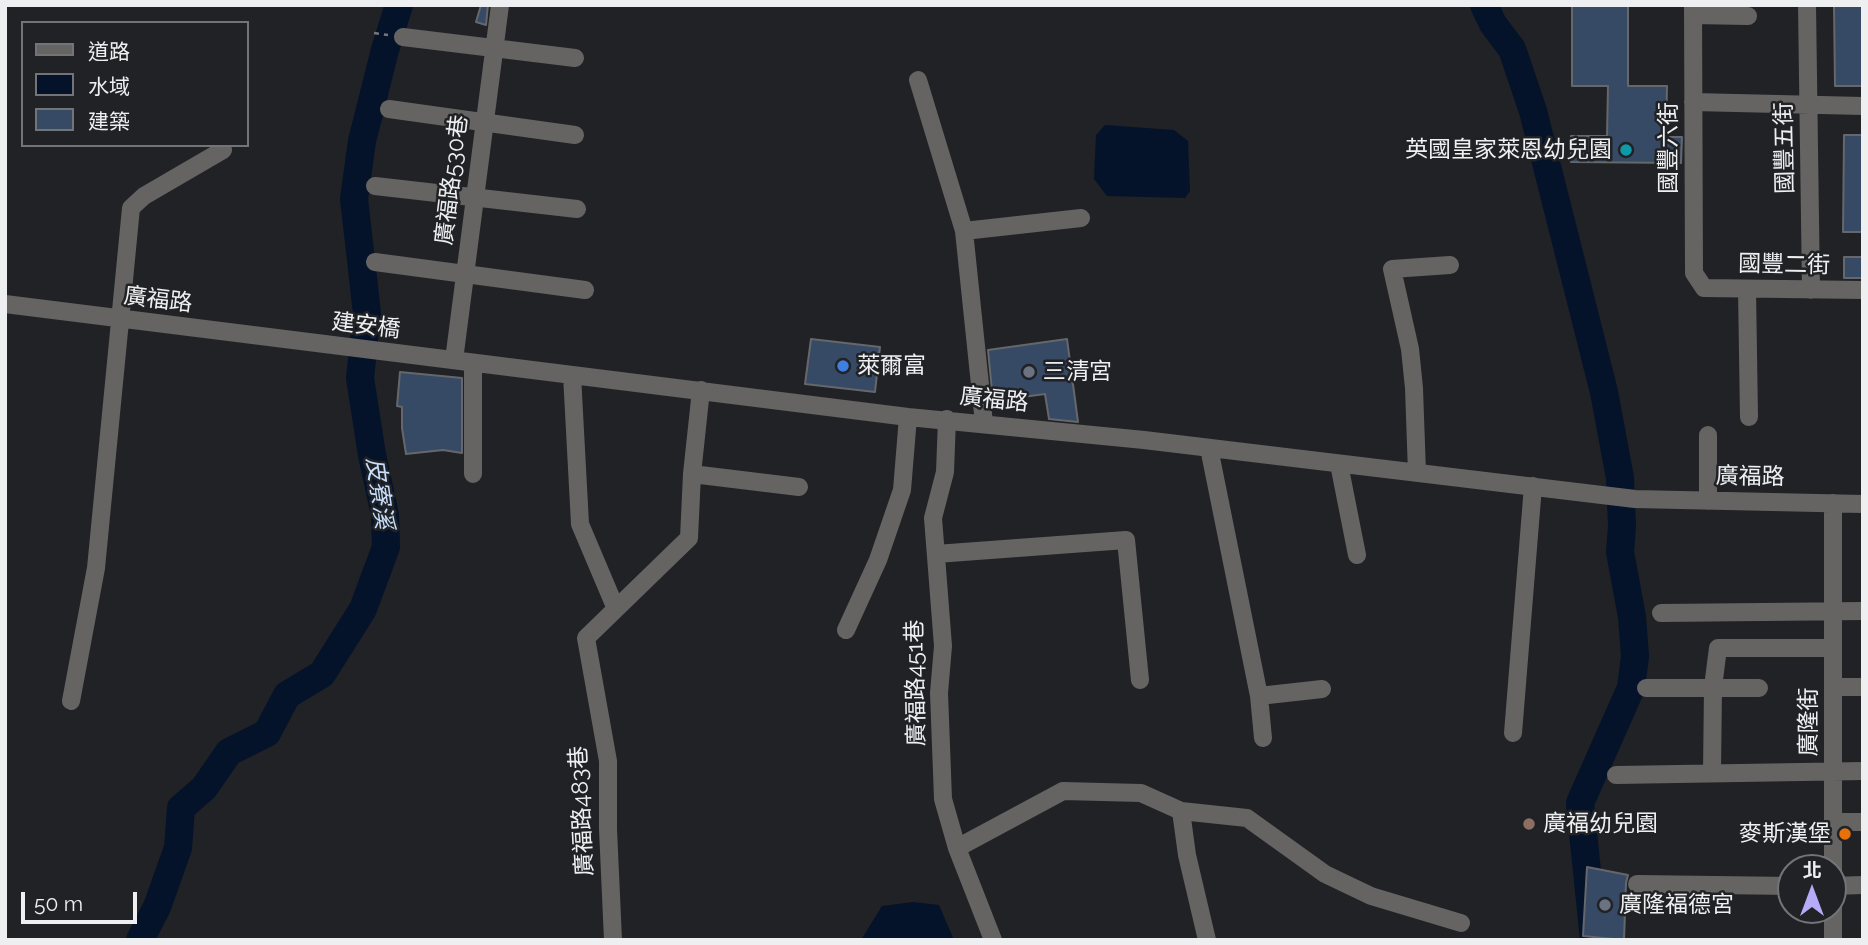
<!DOCTYPE html>
<meta charset="utf-8">
<style>
body{margin:0}
#map{position:relative;width:1868px;height:945px;overflow:hidden;background:#202225;font-family:Raleway,"Noto Sans TC",sans-serif}
canvas{display:block}
.frame{position:absolute;inset:0;border:7px solid #edeff1;pointer-events:none}
.legend{position:absolute;left:21px;top:21px;width:228px;height:126px;box-sizing:border-box;background:#202225;border:2px solid #727477;margin:0;padding:9px 12px;list-style:none;font-size:21px;color:#edeff1}
.legend li{display:flex;align-items:center;gap:14px;height:35px}
.legend b{width:35px;border:2px solid #727477}
.north{position:absolute;left:1777px;top:854px;width:70px;height:70px;box-sizing:border-box;background:#202225;border:2px solid #727477;border-radius:50%;rotate:0deg;font-size:19px;font-weight:700;line-height:28px;text-align:center;color:#edeff1}
.north::after{content:'';display:block;margin:auto;width:24px;height:32px;background:#b7abf8;clip-path:polygon(50% 0,100% 100%,50% 72%,0 100%)}
.scale{position:absolute;left:21px;top:892px;width:116px;height:32px;box-sizing:border-box;border:4px solid #edeff1;border-top:0;padding-left:9px;font-size:21px;line-height:24px;white-space:nowrap;color:#edeff1;-webkit-text-stroke:5px #202225;paint-order:stroke}
</style>
<div id="map">
<canvas width="1868" height="945"></canvas>
<div class="frame"></div>
<ul class="legend">
<li><b style="height:9px;background:#656463"></b>道路</li>
<li><b style="height:19px;background:#04132a"></b>水域</li>
<li><b style="height:19px;background:#364a65"></b>建築</li>
</ul>
<div class="north">北</div>
<div class="scale">50 m</div>
</div>
<script>
const ctx = document.querySelector('canvas').getContext('2d');
ctx.lineJoin = 'round';
function fill(path, color) { ctx.fillStyle = color; ctx.fill(path, 'evenodd'); }
function stroke(path, color, width, dash) { ctx.strokeStyle = color; ctx.lineWidth = width; ctx.lineCap = dash ? 'butt' : 'round'; ctx.setLineDash(dash || []); ctx.stroke(path); }
function write(font, color, halo, rows, align = 'center') {
  ctx.font = font + ' Raleway,"Noto Sans TC",sans-serif'; ctx.lineWidth = 5; ctx.setLineDash([]); ctx.textBaseline = 'middle'; ctx.strokeStyle = halo; ctx.fillStyle = color; for (const [text, x, y, turn = 0] of rows) {
    ctx.save(); ctx.translate(x, y); ctx.rotate((+turn || 0) * Math.PI / 180); ctx.textAlign = isNaN(turn) ? turn : align; if (halo) ctx.strokeText(text, 0, 0); ctx.fillText(text, 0, 0); ctx.restore();
  }
}
const water = new Path2D(`
 M1105,125L1174,130L1188,141L1190,191L1185,198L1107,196L1094,179L1096,135Z
 M913,902L939,905L954,940H861L882,906Z`);
const river = new Path2D(`
 M1484,5L1493,24L1512,49L1533,111L1604,392L1620,478L1622,526L1620,552L1632,617L1635,656L1631,688L1580,803L1594,940
 M140,940L157,907L178,848L181,808L204,788L229,752L267,733L287,695L322,674L363,609L386,547L385,515L372,455L360,378L367,313L354,199L362,141L385,50L399,5`);
const building = new Path2D(`
 M481,5H488L486,25L476,22Z
 M1572,5H1628V86H1667L1666,137H1682L1681,163L1571,162V136H1607L1608,86H1572Z
 M1834,5H1863V86H1835Z
 M1844,135H1863V232H1843Z
 M1844,257H1863V278H1844Z
 M811,339L880,347L875,392L805,384Z
 M1067,339L1078,422L1049,419L1045,394L993,401L988,350Z
 M400,372L462,378V453L443,450L406,454L402,428V407L397,406Z
 M1587,867L1628,875L1626,883L1624,940L1583,936Z`);
const path = new Path2D(`
 M374,33L388,35`);
const minor = new Path2D(`
 M1693,5L1694,273L1704,288L1863,290
 M1807,5L1811,290
 M1693,15L1748,16
 M403,37L575,58
 M918,80L964,231L984,423
 M1693,102L1863,106
 M389,109L575,135
 M375,186L577,209
 M964,231L1081,218
 M375,262L585,290
 M1747,289L1749,417
 M5,304L908,417L1144,440L1635,499L1863,504
 M454,360L500,5
 M473,363V474
 M572,375L580,524L616,609
 M947,419L945,472L933,518L943,646L939,693L943,799L957,848L993,940
 M1708,435V501
 M1209,448L1259,696L1263,738
 M1339,464L1357,555
 M1417,473L1414,388L1410,349L1392,269L1450,265
 M692,474L799,487
 M936,554L1126,540L1140,680
 M1661,613L1863,611
 M846,630L878,560L902,490L908,417
 M1833,687H1863
 M1646,688H1759
 M1259,696L1322,689
 M71,701L96,568L131,208L144,196L223,150
 M1513,733L1533,486
 M1712,773L1713,687L1718,648H1832
 M1616,775L1863,771
 M1181,811L1187,855L1207,940
 M1833,822H1863
 M957,848L1063,791L1141,793L1181,811L1247,818L1325,874L1371,896L1461,923
 M1637,884L1791,886
 M1833,886L1863,885
 M613,940L608,829V761L586,638L689,538L692,474L701,390
 M1833,940V503`);
const markers = [
 [1626,150,7,"#0f9aa8"],
 [843,366,7,"#3f7fe0"],
 [1029,372,7,"#6b7280"],
 [1529,824,7,"#8d6e63"],
 [1845,834,7,"#e8710a"],
 [1605,905,7,"#6b7280"]
];
const streetNames = [
 ["國豐六街",1669,148,-90],
 ["國豐五街",1785,148,-91],
 ["廣福路530巷",452,180,-83],
 ["國豐二街",1784,265,1],
 ["廣福路",158,300,7],
 ["建安橋",366,326,7],
 ["廣福路",994,400,6],
 ["廣福路",1750,477,1],
 ["廣福路451巷",916,683,-91],
 ["廣隆街",1809,722,-90],
 ["廣福路483巷",582,811,-93]
];
const poiNames = [
 ["英國皇家萊恩幼兒園",1612,150,"right"],
 ["萊爾富",857,366],
 ["三清宮",1043,372],
 ["廣福幼兒園",1543,824],
 ["麥斯漢堡",1831,834,"right"],
 ["廣隆福德宮",1619,905]
];
const waterNames = [
 ["皮寮溪",379,493,82]
];
fill(water, '#04132a');
stroke(river, '#04132a', 28);
fill(building, '#364a65');
stroke(building, '#65676a', 2);
stroke(path, '#75777a', 2.5, [5, 5]);
stroke(minor, '#656463', 18);
for (const [x, y, r, color] of markers) { const dot = new Path2D(); dot.arc(x, y, r, 0, 2 * Math.PI); ctx.fillStyle = color; ctx.fill(dot); stroke(dot, '#202225', 2.5); }
write('23px', '#edeff1', '#202225', streetNames);
write('23px', '#edeff1', '#202225', poiNames, 'left');
write('italic 24px', '#c6ddfb', '#202225', waterNames);
</script>
